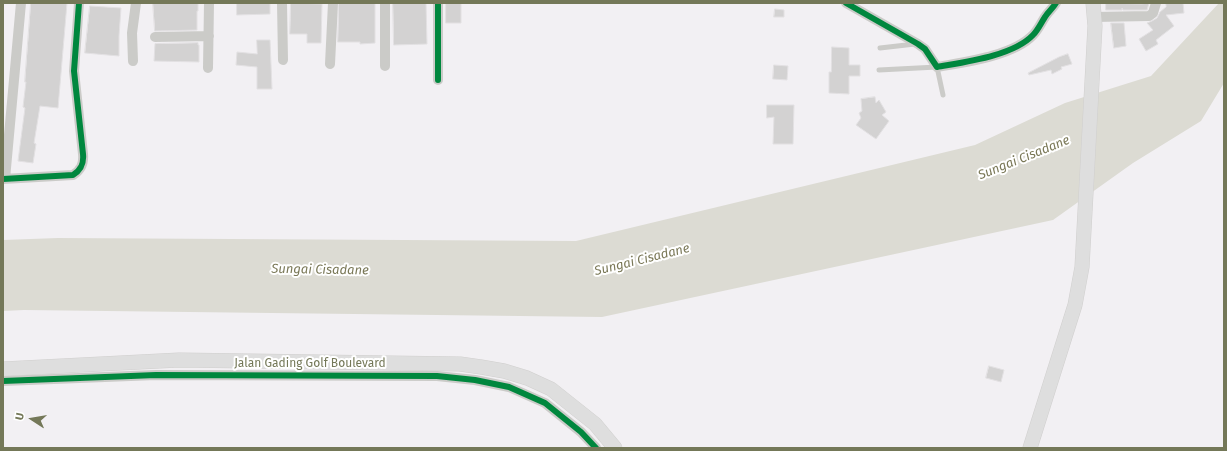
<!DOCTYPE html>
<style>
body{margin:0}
#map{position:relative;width:1227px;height:451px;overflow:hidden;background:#f2f0f3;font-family:"Fira Sans",sans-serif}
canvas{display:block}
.frame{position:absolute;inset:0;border:4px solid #747858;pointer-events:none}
.north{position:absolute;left:12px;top:399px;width:40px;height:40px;-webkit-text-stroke:3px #fff;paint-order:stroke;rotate:282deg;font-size:11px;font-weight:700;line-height:16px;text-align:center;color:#747858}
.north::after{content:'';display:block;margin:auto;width:14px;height:18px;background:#747858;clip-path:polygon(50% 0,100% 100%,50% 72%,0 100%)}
</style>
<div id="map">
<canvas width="1227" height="451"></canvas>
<div class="frame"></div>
<div class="north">U</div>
</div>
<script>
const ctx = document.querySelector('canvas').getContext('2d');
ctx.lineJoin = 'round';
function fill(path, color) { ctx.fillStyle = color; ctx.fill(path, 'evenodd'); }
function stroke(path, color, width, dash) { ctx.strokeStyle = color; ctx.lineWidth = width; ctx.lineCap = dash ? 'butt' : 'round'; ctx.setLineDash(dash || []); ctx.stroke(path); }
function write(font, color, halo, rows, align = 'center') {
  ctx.font = font + ' "Fira Sans",sans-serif'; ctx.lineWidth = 4; ctx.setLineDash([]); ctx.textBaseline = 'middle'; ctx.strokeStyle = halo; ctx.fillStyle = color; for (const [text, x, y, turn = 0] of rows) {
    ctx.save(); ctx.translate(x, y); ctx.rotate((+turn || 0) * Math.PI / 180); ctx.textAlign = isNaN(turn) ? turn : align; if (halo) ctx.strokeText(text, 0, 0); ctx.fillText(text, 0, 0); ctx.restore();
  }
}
const water = new Path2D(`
 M1219,3H1224V83L1201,121L1133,163L1053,220L602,317L24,310L3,311V240L58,238L576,241L975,145L1065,103L1151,76Z`);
const building = new Path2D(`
 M31,3H67L58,108L40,106L34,143L36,144L33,163L18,161L25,108L23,107L26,82H25Z
 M153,3H198V11H197V30L155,31Z
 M237,3H270V14L237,15Z
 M291,3L322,4L321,43H307V34H290Z
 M339,3H375V43L360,44V42H338Z
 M393,3H426L427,44L394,45Z
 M446,3H461V23H446Z
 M1106,3L1141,4L1149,3L1147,10H1123L1122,8V10H1106Z
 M1166,3H1183L1184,13L1166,15L1174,26L1156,40L1158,44L1146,51L1139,39L1153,30L1147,23L1152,21L1157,18L1160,12L1166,7Z
 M90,6L121,8L119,36V56L85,53Z
 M775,9L784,10V17H774Z
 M1111,23H1124L1126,46L1114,48Z
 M257,40H270L272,89H257V67L236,65L237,52L257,54Z
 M198,43V45H199V62L154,61L155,44Z
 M832,47L849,48V65H860V76H849V94L829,93V72H831Z
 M1068,54L1072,64L1061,67L1062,69L1052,74L1051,70L1029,75L1028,73L1059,57Z
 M774,65L788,66L787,80L773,79Z
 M875,97L876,103L879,100L886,112L882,115L889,121L876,139L856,125L861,118L859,113L862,111L861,99Z
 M767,105H794L793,144H773L774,117L767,118Z
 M989,366L1004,370L1001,382L986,378Z`);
const service = new Path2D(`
 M880,48L915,44
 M879,70L937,67L943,95`);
const minor = new Path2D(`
 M282,3L283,60
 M438,3V80
 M846,3L918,44L925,49L937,67C965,62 1013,56 1033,35C1038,30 1041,23 1045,17C1048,12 1053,8 1056,3
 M1094,17L1149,16L1153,13L1156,3
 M155,37L209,36
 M133,61L132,33L136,3
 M330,64L333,3
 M385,66V3
 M208,68L209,3
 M3,179L73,175C81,170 84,164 83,154L74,71L79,3
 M5,179L21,3
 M3,381L156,375L437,376L475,380L509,387L545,403L581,432L596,448`);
const secondary = new Path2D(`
 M3,369L179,360L460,364L481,367L504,371L527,378L551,389L595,424L615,448
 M1030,448L1075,305L1082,267L1095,26L1093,3`);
const cycleway = new Path2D(`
 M438,3V80
 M846,3L918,44L925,49L937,67C965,62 1013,56 1033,35C1038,30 1041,23 1045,17C1048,12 1053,8 1056,3
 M3,179L73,175C81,170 84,164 83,154L74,71L79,3
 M3,381L156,375L437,376L475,380L509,387L545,403L581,432L596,448`);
const streetNames = [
 ["Jalan Gading Golf Boulevard",310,364]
];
const waterNames = [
 ["Sungai Cisadane",1024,158,-22],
 ["Sungai Cisadane",642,260,-14],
 ["Sungai Cisadane",320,270,1]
];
fill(water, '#dcdbd3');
fill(building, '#d3d2d2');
stroke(building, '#e2e0e2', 1);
stroke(secondary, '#d0cfce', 15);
stroke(service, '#cbcbc8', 5);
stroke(minor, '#cbcbc8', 10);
stroke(secondary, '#dedede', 14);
stroke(cycleway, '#00873e', 6);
write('12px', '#747858', '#fff', streetNames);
write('italic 13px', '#7a7857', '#fff', waterNames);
</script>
